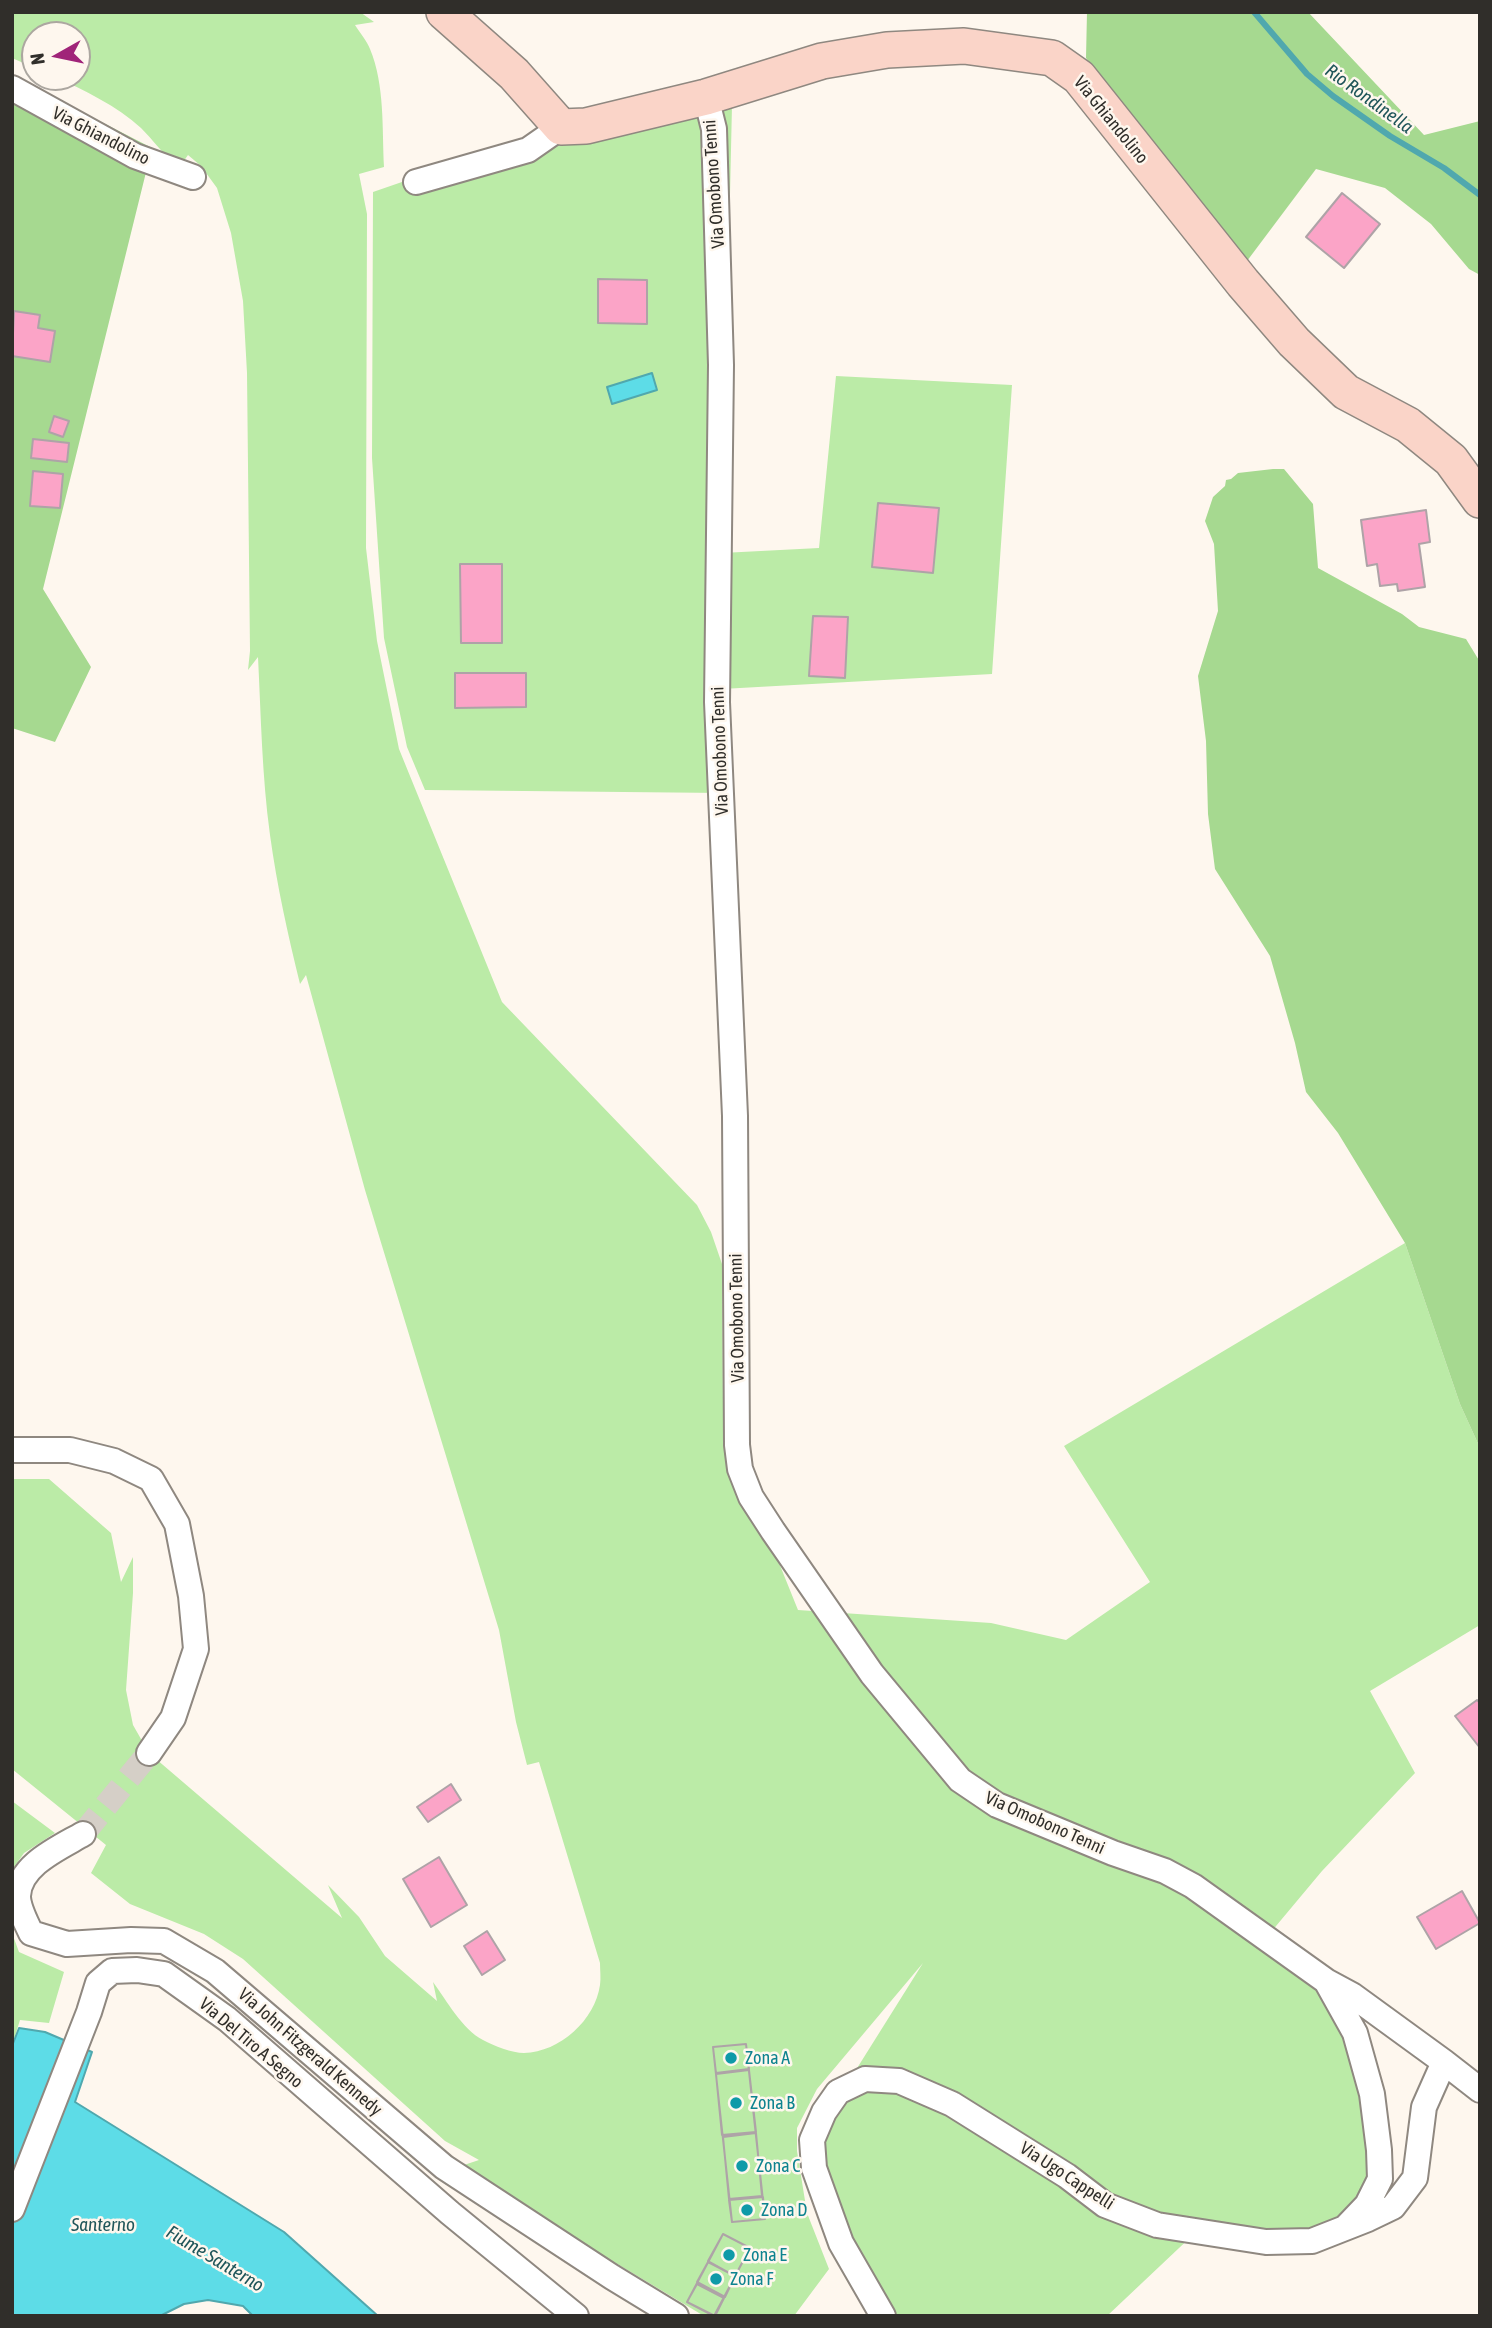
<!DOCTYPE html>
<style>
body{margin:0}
#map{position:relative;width:1492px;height:2328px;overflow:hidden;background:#fef7ee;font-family:"Asap Condensed",sans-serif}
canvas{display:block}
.frame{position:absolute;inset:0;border:14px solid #302e2a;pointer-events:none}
.north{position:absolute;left:21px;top:21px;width:70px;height:70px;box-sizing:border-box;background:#fef7ee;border:2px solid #aca7a0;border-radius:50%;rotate:261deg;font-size:19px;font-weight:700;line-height:28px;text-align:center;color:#302e2a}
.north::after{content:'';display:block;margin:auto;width:24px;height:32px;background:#a02479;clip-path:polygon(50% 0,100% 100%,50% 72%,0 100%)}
</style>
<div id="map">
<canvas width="1492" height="2328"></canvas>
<div class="frame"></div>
<div class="north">N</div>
</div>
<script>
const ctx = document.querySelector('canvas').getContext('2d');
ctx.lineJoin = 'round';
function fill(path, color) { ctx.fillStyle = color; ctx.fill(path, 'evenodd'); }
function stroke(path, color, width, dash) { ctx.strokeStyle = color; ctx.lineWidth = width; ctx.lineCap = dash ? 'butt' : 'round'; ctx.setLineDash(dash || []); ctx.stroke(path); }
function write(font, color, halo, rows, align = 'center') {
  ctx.font = font + ' "Asap Condensed",sans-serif'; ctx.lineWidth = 5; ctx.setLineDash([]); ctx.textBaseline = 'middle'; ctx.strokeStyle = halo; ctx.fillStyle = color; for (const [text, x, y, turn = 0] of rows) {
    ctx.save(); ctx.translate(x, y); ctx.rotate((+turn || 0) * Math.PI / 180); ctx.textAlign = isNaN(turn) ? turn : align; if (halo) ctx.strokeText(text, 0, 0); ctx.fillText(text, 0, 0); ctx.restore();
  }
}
const green = new Path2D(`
 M12,12H360L374,22L355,25C360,33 367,41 370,49C385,85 382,129 384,167L359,174L367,214L366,548L377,641L399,749L502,1002L697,1205L711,1232L722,1264L723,1403L728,1469L737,1495L779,1563L798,1610L991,1623L1066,1640L1150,1582L1064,1446L1405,1243L1460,1404L1480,1448V1625L1370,1691L1415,1773L1322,1871L1266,1938L1326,1981L1372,2094L1380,2179L1346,2227L1312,2241L1196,2232L1107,2316H888L814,2168L812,2140L923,1963L817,2089L797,2128V2151L807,2213L829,2269L794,2316H704L464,2172V2165L479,2160L445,2141L243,1959L204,1934L130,1904L91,1873L106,1845L12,1769V1479H49L111,1533L121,1582L133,1557V1593L126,1690L133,1725L149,1753L342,1918L328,1885L359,1917L385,1956L437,2001L433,1982C447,2001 462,2029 483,2040C494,2046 512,2053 524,2053C560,2052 595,2020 600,1985C601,1978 600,1970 600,1963L539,1762L527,1765L516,1722L499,1630L365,1190L306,975L300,984C288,935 277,886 270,835C262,776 261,717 258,657L248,670L250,651L247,373L243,301L231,233L217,188L201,166L188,155L181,165C160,153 157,144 141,128C117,106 84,90 55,77H77V35H35V68L12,58Z
 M732,105L722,553L819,548L836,376L1012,385L992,674L722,689L723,793L425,790L407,747L384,638L372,458L373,192L561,127Z
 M12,1801L55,1833L24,1853L12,1870Z
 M12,1933L19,1952L64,1972L49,2023L20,2020L12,2046Z`);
const forest = new Path2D(`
 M1087,12H1308L1424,135L1480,121V275L1469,269L1431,224L1385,188L1316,169L1244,265L1086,58Z
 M12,76L152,148L43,589L91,667L55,742L12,728Z
 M1273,469H1284L1313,504L1318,568L1402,614L1419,627L1466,639L1480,662V1448L1460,1404L1405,1243L1338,1133L1306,1092L1295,1043L1270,956L1215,869L1208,814L1206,741L1198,676L1218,611L1214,544L1205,521L1213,497L1225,486L1226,480L1231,479L1238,473Z`);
const water = new Path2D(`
 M652,373L657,390L612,404L607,387Z
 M19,2028L45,2032L92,2052L75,2102L284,2232L378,2316H253L243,2306L208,2300L184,2304L160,2316H12V2046Z`);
const stream = new Path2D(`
 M1254,12L1307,74L1333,96L1390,136L1444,168L1480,195`);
const building = new Path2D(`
 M1342,193L1380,224L1344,268L1306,237Z
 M598,279L647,280V324L598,323Z
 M14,311L40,315L38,328L55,331L50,362L12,356Z
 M54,416L69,421L63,437L49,432Z
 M33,439L69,443L67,462L31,458Z
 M33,471L63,474L60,508L30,506Z
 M878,503L939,508L933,573L872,567Z
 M1426,510L1430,542L1419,544L1425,587L1398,591L1397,584L1380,586L1377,564L1367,566L1361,520Z
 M460,564H502V643H461Z
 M813,616L848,617L845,678L809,676Z
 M455,673H526V707L455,708Z
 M1477,1700L1480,1703V1748L1455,1716Z
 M451,1784L461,1800L428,1822L417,1807Z
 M439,1857L467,1905L431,1927L403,1879Z
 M1462,1891L1480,1923L1436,1949L1417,1917Z
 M487,1931L505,1960L482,1975L464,1946Z
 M746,2044L765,2219L732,2222L713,2047Z
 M746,2044L749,2069L716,2073L713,2047Z
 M749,2070L756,2132L722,2135L716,2074Z
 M756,2133L762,2196L729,2199L723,2137Z
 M763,2197L765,2219L732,2222L729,2200Z
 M723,2234L750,2248L714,2316L687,2302Z
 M723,2234L750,2248L735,2276L708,2261Z
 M708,2262L735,2276L725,2297L697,2282Z
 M697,2284L724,2298L715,2316L687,2302Z`);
const streetTunnel = new Path2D(`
 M83,1834L149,1753`);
const street = new Path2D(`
 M12,88L135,156L193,177
 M706,97L714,129L721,365L717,702L735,1116L737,1445L740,1469L751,1497L773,1531L872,1674L960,1780L997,1805L1113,1853L1165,1871L1193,1886L1326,1981L1355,2033L1372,2094L1379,2150L1380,2179L1367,2205L1346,2227
 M416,182L528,150L561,127
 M12,1450H70L114,1461L151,1479L177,1524L191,1596L196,1649L173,1718L149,1753
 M83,1834C59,1848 19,1865 18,1896C18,1908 26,1922 31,1933L67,1944L131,1940L164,1941L215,1971L444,2167L612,2277L676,2316
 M1326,1981L1352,1995L1444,2062
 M12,2209L89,2012L98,1983L112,1971L137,1970L164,1974L227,2019L450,2213L576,2316
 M883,2316L841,2243L814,2168L812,2140L824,2112L838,2092L865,2079L899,2081L952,2104L1067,2176L1105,2205L1157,2225L1266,2242L1312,2241L1368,2219L1393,2207L1415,2178L1424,2107L1444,2062L1480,2090`);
const secondary = new Path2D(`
 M444,12L514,74L561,127L586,126L706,97L822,61L887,50L964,46L1052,58L1079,77L1243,283L1294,342L1346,392L1408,425L1451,460L1480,500`);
const markers = [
 [731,2058,7,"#0f9aa8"],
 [736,2103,7,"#0f9aa8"],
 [742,2166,7,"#0f9aa8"],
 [747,2210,7,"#0f9aa8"],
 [729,2255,7,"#0f9aa8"],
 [716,2279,7,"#0f9aa8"]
];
const streetNames = [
 ["Via Ghiandolino",1111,120,51],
 ["Via Ghiandolino",101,136,27],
 ["Via Omobono Tenni",714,184,-94],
 ["Via Omobono Tenni",720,751,-92],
 ["Via Omobono Tenni",737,1318,-91],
 ["Via Omobono Tenni",1045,1823,24],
 ["Via Del Tiro A Segno",251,2043,40],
 ["Via John Fitzgerald Kennedy",310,2052,41],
 ["Via Ugo Cappelli",1067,2176,33]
];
const cultureNames = [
 ["Zona A",745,2058],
 ["Zona B",750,2103],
 ["Zona C",756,2166],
 ["Zona D",761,2210],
 ["Zona E",743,2255],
 ["Zona F",730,2279]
];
const waterNames = [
 ["Rio Rondinella",1369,99,36],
 ["Santerno",103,2225],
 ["Fiume Santerno",215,2259,31]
];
fill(green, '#bbeba7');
fill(forest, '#a6d990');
fill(water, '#5ddce7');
stroke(water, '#50a8ae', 2);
stroke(stream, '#50a8ae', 6);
fill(building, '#fba4c7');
stroke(building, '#aea3a7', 2);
stroke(streetTunnel, '#d5cfc7', 24, [24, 12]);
stroke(street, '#8f8880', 28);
stroke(secondary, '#8f8880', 38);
stroke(street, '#fff', 24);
stroke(secondary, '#fad4c8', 35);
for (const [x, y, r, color] of markers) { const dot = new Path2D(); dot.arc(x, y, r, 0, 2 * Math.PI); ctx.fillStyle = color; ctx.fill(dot); stroke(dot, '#fef7ee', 2.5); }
write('18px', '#302e2a', '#fef7ee', streetNames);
write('18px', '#0d838f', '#fef7ee', cultureNames, 'left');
write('italic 19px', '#20565a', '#fef7ee', waterNames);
</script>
